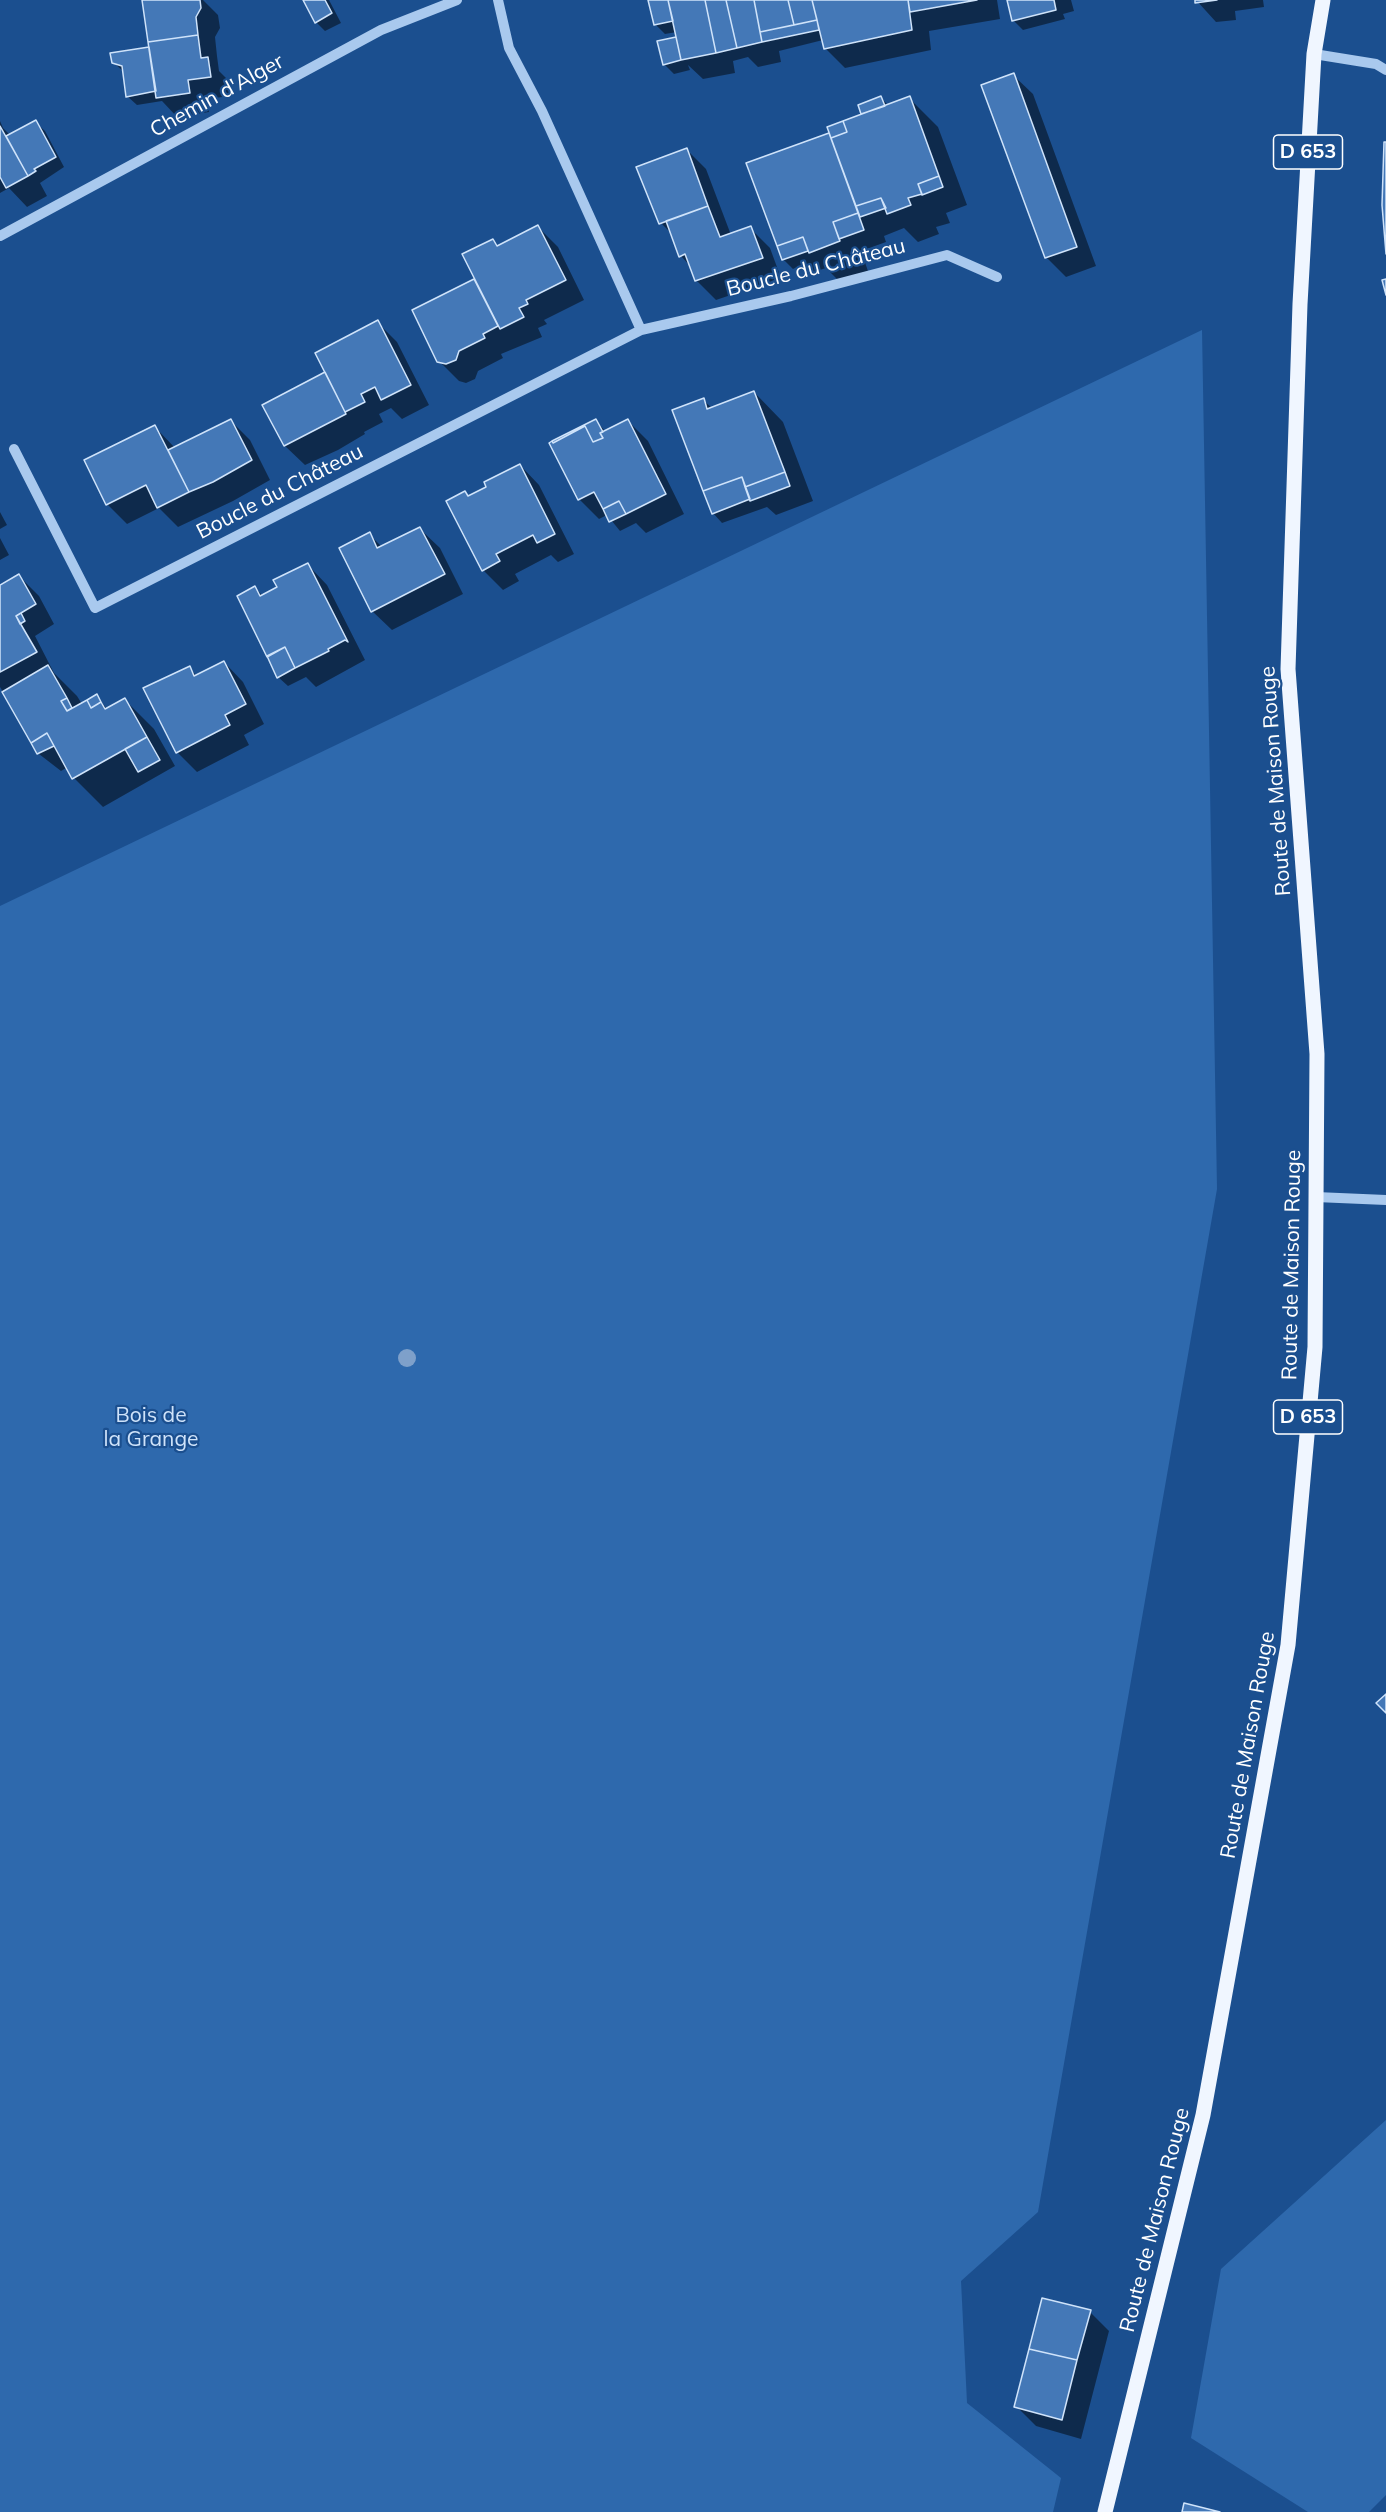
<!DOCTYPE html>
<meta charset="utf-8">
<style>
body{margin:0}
canvas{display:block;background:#1b4f8f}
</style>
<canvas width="1386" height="2512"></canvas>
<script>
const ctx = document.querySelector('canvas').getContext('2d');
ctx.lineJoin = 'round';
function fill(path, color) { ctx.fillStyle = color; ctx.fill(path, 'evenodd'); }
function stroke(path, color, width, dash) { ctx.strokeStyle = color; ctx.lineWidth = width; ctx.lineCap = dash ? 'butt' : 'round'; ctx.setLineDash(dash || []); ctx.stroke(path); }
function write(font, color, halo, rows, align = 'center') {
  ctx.font = font + ' Mulish,sans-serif'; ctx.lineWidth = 4.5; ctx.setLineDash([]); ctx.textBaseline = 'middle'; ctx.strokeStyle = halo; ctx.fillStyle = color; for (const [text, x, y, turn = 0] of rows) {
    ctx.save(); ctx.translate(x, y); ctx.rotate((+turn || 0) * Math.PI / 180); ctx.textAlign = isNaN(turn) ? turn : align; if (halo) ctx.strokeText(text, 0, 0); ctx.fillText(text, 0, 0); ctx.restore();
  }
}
const green = new Path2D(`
 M1202,330L1217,1189L1038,2212L961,2281L967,2403L1061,2478L1053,2512H0V906Z
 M1386,2120V2495L1369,2512H1308L1191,2438L1221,2269Z`);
const shadow = new Path2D(`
 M144,0H203L218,15L220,28L215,37L217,56L219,71L227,79L230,96L207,99L209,112L177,117L162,101L137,105L127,96L124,72L113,62L151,52Z
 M305,0H329L341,23L325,31L316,22Z
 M650,0H997L1000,19L929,31L931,50L845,68L825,48L823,40L779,51L781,62L758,67L748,57L733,61L735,73L703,79L688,65L690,70L674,74L664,64L659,42L678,38L677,32L665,34L656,25Z
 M1009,0H1071L1074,11L1063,14L1065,19L1023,30L1013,20Z
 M1196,0H1263L1264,7L1235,11L1236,20L1216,22Z
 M1013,75L1033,94L1096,266L1066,277L1046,257Z
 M881,98L889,106L909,98L938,127L967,205L946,213L950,223L936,227L939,234L918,242L904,228L884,236L886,242L861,251L868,271L839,281L826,268L807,274L799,266L793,269L783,259L828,134L833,138L864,115L863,113Z
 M0,121L3,128L11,136L35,122L45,131L64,167L40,183L47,196L27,207L9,188L0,193Z
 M687,150L706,169L731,235L750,228L770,248L781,278L716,300L696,280L691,267L681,256L673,235L661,223Z
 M538,227L558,247L584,300L544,320L547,324L538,328L542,337L501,354L503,358L478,371L475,379L466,383L459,381L439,361L414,311L476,279L493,241L499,247Z
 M377,322L397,342L429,405L402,419L391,408L379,414L383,422L364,432L365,434L338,450L305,465L285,446L264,405L327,373Z
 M754,392L783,422L813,501L776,515L767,507L722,523L713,513L703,400L712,408Z
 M231,421L250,440L270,480L233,501L178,527L159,508L127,524L107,504L155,427L175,448Z
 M596,421L606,432L628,421L648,441L684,514L646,533L636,523L620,531L607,515L599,519L579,499L551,443Z
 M520,465L539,485L574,554L558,562L551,555L515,574L519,581L503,590L483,570L469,497L489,488Z
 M0,512L7,525L0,529Z
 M420,529L440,548L463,594L392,630L372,611L369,534L382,547Z
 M0,538L9,555L0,560Z
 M308,565L327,585L365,660L316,687L306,677L288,686L278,677L255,588L263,596L279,588Z
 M19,576L39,596L54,624L35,636L54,673L77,696L82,704L96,696L108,710L125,700L154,729L175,766L103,807L74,778L68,767L61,771L39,754L0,687V587Z
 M224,662L243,682L264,724L244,735L249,745L197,772L177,752L189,668L197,676Z
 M1090,2312L1109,2331L1081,2439L1036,2426L1016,2406Z`);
const building = new Path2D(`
 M142,0H200L201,8L196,17L198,35L148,42Z
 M303,0H325L332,13L315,23Z
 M648,0H668L673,21L654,25Z
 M668,0H705L716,53L681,60Z
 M705,0H726L737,48L716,53Z
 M726,0H754L762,42L737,48Z
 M754,0H788L794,25L760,32Z
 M788,0H812L817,20L794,25Z
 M812,0H908L912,30L824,49Z
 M908,0H977L910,12Z
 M1007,0H1054L1056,10L1012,21Z
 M1195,0H1217L1195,3Z
 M817,20L819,30L762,42L760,32Z
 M198,35L201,58L208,57L211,77L188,80L190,93L156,98L148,42Z
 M676,37L681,60L663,65L657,41Z
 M149,47L156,91L126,97L122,66L112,63L110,53Z
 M1014,73L1077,247L1045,258L981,85Z
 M881,96L885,106L861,114L858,105Z
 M910,96L939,176L918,184L922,194L908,198L911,205L887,214L881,198L856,206L831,138L847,132L843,121Z
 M36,120L56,157L34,169L36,171L28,176L6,136Z
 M843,121L847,132L831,138L827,127Z
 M0,126L28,176L6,188L0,177Z
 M829,133L858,213L833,222L840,241L809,253L803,237L777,246L746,163Z
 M1384,142H1386V254L1382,205Z
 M687,148L708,206L659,224L636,167Z
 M939,176L943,187L922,195L918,184Z
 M881,198L886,208L860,217L856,206Z
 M708,206L720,237L751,226L763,258L695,281L685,254L679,257L666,221Z
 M858,213L864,230L839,239L833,222Z
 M538,225L566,280L526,300L528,304L519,308L524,317L500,329L462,254L493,239L497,246Z
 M803,237L808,251L782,260L777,246Z
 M474,279L498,326L483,334L485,338L459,351L456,360L446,364L437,362L412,310Z
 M1386,279V295L1382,280Z
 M378,320L411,385L381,400L375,387L361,394L365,402L345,412L315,353Z
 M325,372L346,414L284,446L262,405Z
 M754,391L785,472L745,487L742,477L703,491L672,410L704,398L707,409Z
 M231,419L252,460L213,482L189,492L168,450Z
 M596,419L603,432L600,433L603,438L593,442L585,426L553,443L552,441Z
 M628,419L666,494L626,514L619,501L603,509L594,492L578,500L549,443L552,441L553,443L585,426L593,442L603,438L600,433Z
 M155,425L189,492L157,508L146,485L106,505L84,460Z
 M520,464L555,534L537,543L533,535L496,554L500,561L482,571L446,501L465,491L468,496L486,487L484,482Z
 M785,472L790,486L750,501L745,487Z
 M742,477L750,499L712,514L703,491Z
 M619,501L626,514L609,522L603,509Z
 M420,527L445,574L371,612L339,548L370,532L377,548Z
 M308,563L348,642L345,640L328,649L329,651L295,668L285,647L267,657L237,596L255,586L260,596L277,587L273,580Z
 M19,574L36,604L16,616L37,652L0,672V585Z
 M21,613L25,621L20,624L16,616Z
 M285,647L295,668L277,678L267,656Z
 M224,661L246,704L225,715L230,725L176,753L143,688L190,666L194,676Z
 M48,665L67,698L61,701L67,711L87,700L91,708L101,702L105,709L125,698L147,737L72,779L47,733L31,743L2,692Z
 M97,694L101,702L91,708L87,700Z
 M67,698L72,708L67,711L61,701Z
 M47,733L54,746L37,754L31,743Z
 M147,737L160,760L138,772L125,749Z
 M1386,1694V1713L1376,1703Z
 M1042,2298L1091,2310L1077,2360L1029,2349Z
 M1029,2349L1077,2360L1062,2420L1014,2407Z
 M1184,2503L1220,2512H1182Z`);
const minor = new Path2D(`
 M498,0L509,48L542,111L641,330L791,296L947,255L997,277
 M1314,54L1376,64L1386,70
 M0,236L381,30L457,0
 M14,449L95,608L641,330
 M1316,1197L1386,1200`);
const major = new Path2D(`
 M1105,2512L1203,2115L1288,1645L1315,1347L1317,1054L1288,669L1300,304L1314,54L1323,0`);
const trees = [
 [407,1358]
];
const shields = [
 [1308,152,69],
 [1308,1417,69]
];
const shieldNames = [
 ["D 653",1308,152],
 ["D 653",1308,1417]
];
const streetNames = [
 ["Chemin d'Alger",217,96,-29],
 ["Boucle du Château",816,268,-14],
 ["Boucle du Château",280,492,-27],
 ["Route de Maison Rouge",1276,781,-94],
 ["Route de Maison Rouge",1292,1265,-89],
 ["Route de Maison Rouge",1248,1745,-80],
 ["Route de Maison Rouge",1155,2220,-76]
];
const parkNames = [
 ["Bois de",151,1416],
 ["la Grange",151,1440]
];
fill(green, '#2e69ad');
fill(shadow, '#0007');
fill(building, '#4478b7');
stroke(building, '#cfe3fa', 1.5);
stroke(minor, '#a9c9ee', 10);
stroke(major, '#f0f6ff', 15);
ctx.fillStyle = '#7ea0ca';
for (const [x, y] of trees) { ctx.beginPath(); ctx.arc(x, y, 9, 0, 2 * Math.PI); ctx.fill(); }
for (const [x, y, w] of shields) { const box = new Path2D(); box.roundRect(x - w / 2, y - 17, w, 34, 4.5); ctx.fillStyle = '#1b4f8f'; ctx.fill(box); stroke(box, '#fff', 1.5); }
write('bold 20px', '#fff', null, shieldNames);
write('21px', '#fff', '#1b4f8f', streetNames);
write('21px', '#cfe3fa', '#1b4f8f', parkNames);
</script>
